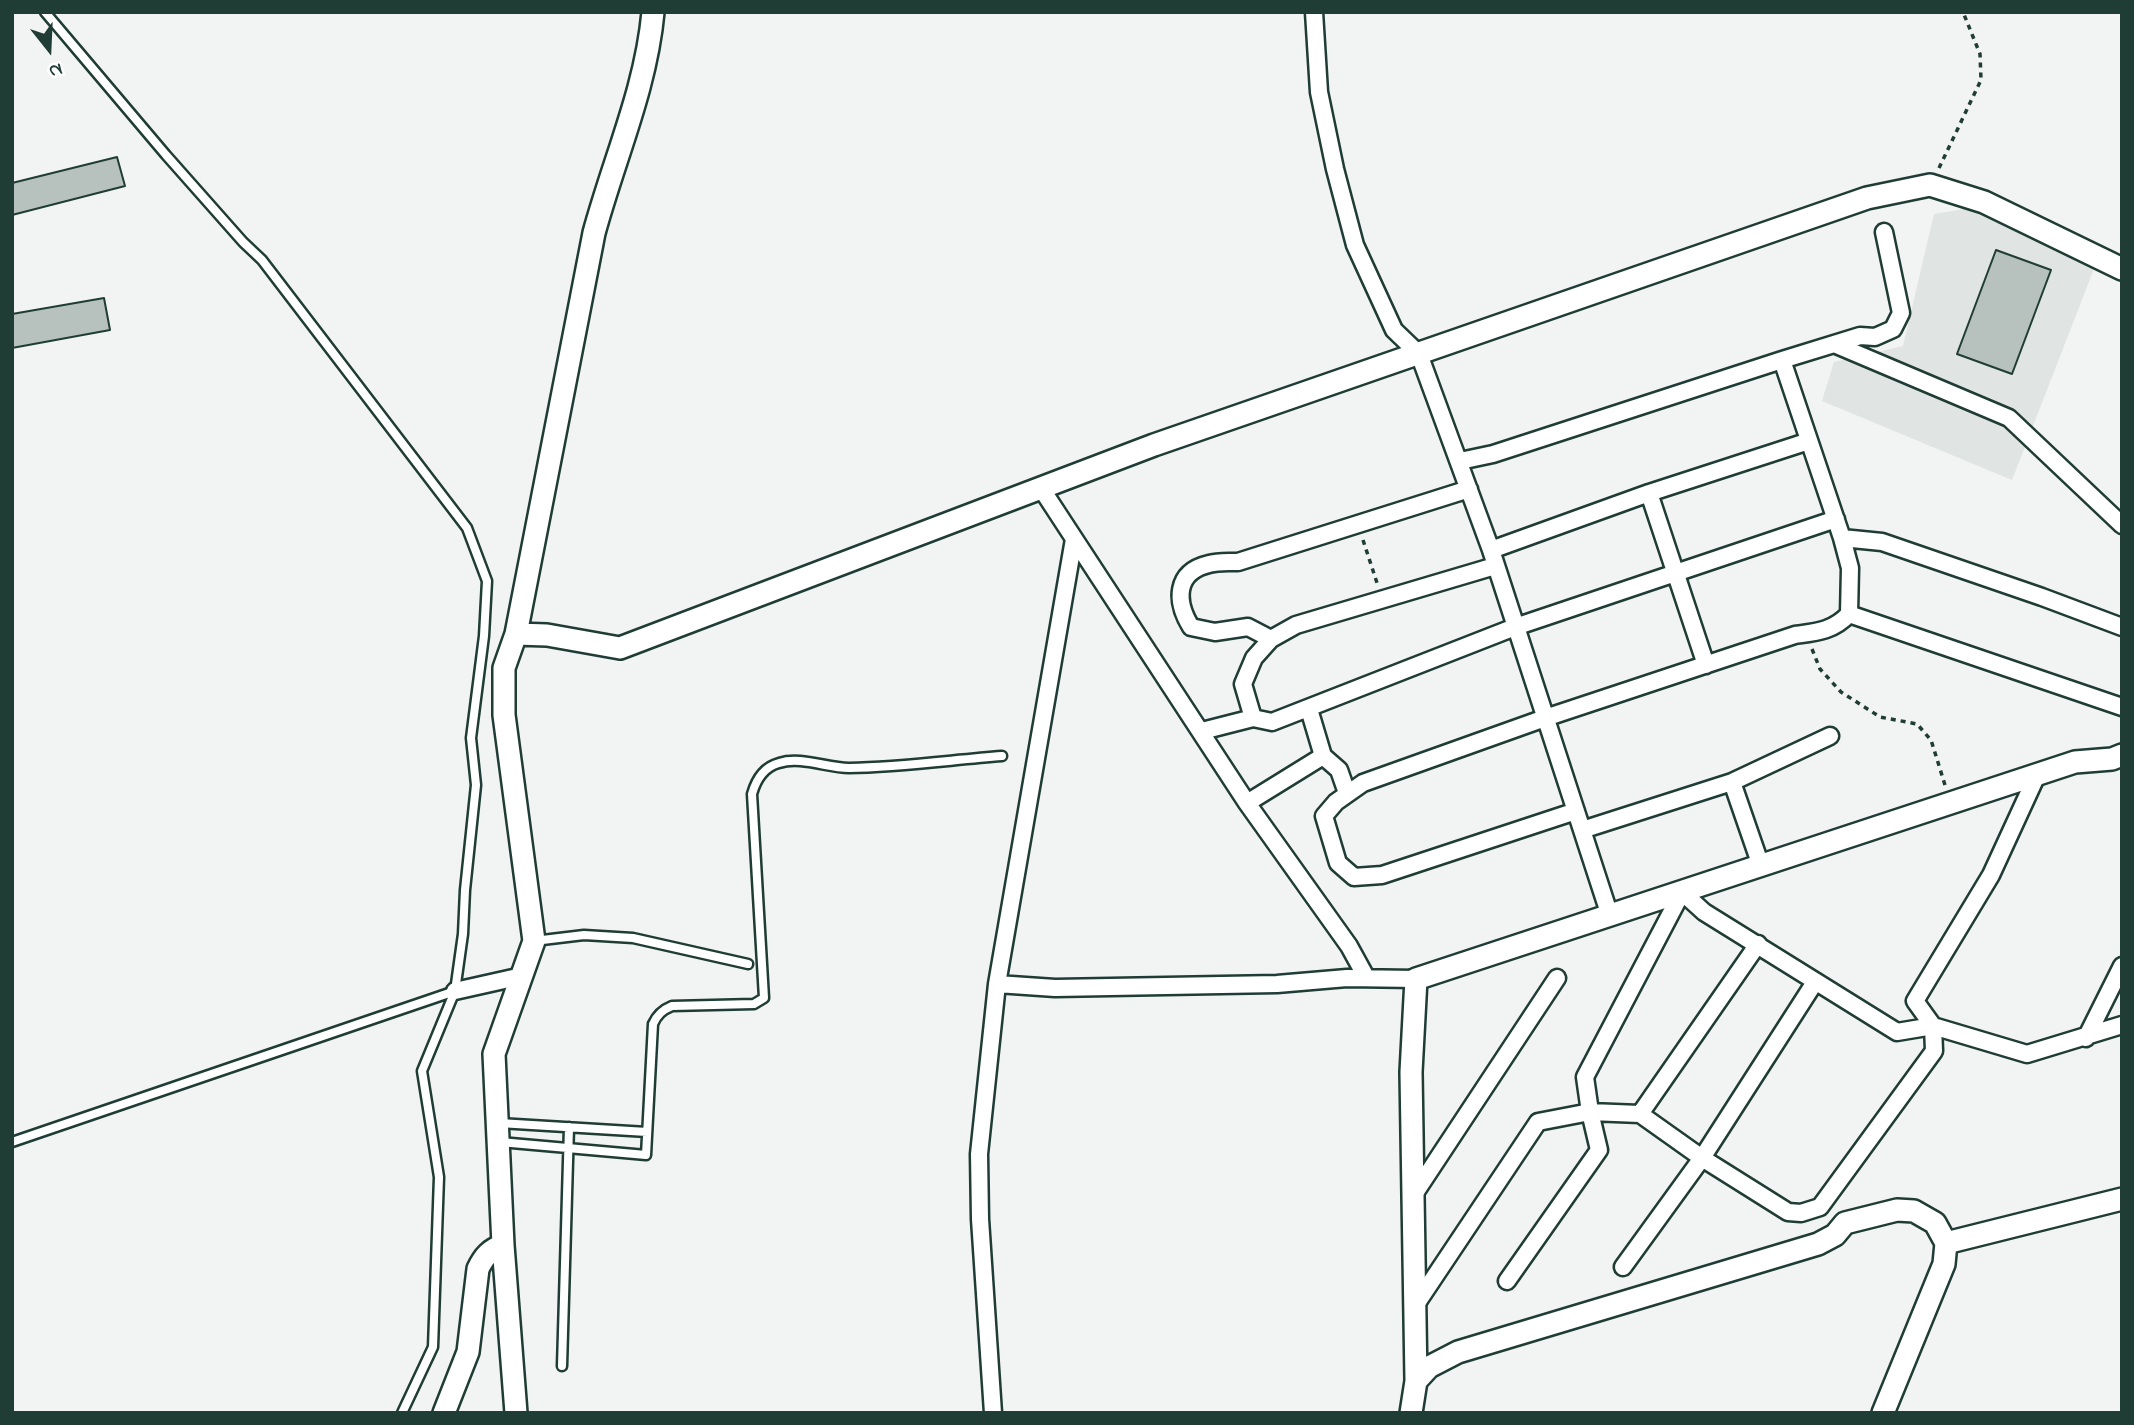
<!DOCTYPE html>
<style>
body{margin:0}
#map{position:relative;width:2134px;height:1425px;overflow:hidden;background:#f2f3f3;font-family:"Indie Flower",sans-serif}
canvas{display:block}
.frame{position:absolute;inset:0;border:14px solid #1f3d34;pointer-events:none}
.north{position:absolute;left:14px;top:14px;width:70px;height:70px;-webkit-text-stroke:5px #fff;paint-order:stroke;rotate:162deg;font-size:19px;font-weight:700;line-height:28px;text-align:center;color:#1f3d34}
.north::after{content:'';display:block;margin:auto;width:24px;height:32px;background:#1f3d34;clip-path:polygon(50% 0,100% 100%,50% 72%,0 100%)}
</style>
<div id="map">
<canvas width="2134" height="1425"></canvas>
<div class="frame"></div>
<div class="north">N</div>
</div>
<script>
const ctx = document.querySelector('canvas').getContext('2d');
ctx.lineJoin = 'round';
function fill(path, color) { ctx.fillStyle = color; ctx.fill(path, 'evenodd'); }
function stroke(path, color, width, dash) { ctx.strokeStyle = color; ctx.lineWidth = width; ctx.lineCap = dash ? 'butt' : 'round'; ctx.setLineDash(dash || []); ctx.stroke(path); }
const built = new Path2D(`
 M1976,207L2097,261L2012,480L1822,401L1834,362L1903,346L1934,214Z`);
const building = new Path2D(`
 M117,157L125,186L12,215V183Z
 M1996,250L2051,270L2012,374L1957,354Z
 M104,298L110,330L12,348V314Z`);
const path = new Path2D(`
 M1939,168L1981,80L1980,54L1963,12
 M1363,540L1378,586
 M1812,649L1820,669L1841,692L1880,717L1917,724L1931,740L1945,785`);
const service = new Path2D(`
 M45,12L166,155L243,242L262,260L467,528L487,581L484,636L471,738L476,785L465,890L463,934L455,991L422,1071L439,1177L433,1347L402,1413
 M534,941L584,935L633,938L748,964
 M499,1123L647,1132
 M12,1142L455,991
 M500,1142L646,1155L653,1024C657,1015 662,1010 672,1006L754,1004L764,998L752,794C756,780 764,767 779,763C801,756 827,768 849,768C900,767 951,760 1002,756
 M562,1366L569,1127`);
const minor = new Path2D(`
 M1314,12L1319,92L1335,169L1355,245L1394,330L1419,354L1491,550L1610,916
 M1834,344L2009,418L2122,525
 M1460,461L1493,454L1782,360L1860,336L1875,337L1893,329L1901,313L1884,232
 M1041,488L1247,803L1349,946L1366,977
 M1649,493L1706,665
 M1842,538L1882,542L2042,597L2122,627
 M1491,550L1649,493L1809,441
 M1495,566L1296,625L1271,639L1254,658L1243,684L1253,718L1272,722L1515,627L1836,519
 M1849,614L2122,707
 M1271,639L1248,627L1215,632L1191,627C1175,601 1175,572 1209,564C1218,561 1229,562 1238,562L1469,489
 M1202,731L1253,718
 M1323,756L1339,770L1347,793
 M1732,782L1761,866
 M1247,803L1323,756L1309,709
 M1576,811L1382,875L1354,877L1338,863L1324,816L1336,802L1363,783L1545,718L1795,635C1817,632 1833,631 1849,614L1850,568L1842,538L1782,360
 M1582,830L1732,782L1830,736
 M997,984L1055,988L1277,984L1347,978L1416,979
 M455,991L522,976
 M2086,1038L2122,966
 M1640,1114L1758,944
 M1413,1196L1557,978
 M1623,1267L1702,1158L1815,982
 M1507,1281L1599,1150L1590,1112L1585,1077L1682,892L1704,912L1897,1032L1933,1026L2027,1054L2122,1025
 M1415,1306L1538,1122L1590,1112L1640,1114L1702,1158L1788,1212L1801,1213L1820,1207L1934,1051L1933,1026L1915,1001L1991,875L2037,775
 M993,1413L980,1219L979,1154L997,984L1074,539`);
const tertiary = new Path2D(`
 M516,634L594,233C614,159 646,89 653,12
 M1946,1243L2122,1199
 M503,1245L516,1413
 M1416,1381L1429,1367L1458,1352L1818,1244L1835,1235L1845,1223L1897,1210L1914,1211L1935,1223L1946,1243L1944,1264L1883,1413
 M444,1413L468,1352L478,1269C484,1256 490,1250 503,1245L494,1054L534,941L504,715V668L516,634L547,635L620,648L1154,445L1867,198L1930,185L1984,202L2122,269
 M1411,1413L1416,1381L1411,1072L1416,979L2075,762L2112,759L2122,755`);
fill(built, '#e0e4e3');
fill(building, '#b7c1bd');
stroke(building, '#1f3d34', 2);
stroke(service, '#1f3d34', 13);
stroke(minor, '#1f3d34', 21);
stroke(tertiary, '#1f3d34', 26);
stroke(path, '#1f3d34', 3.5, [5, 5]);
stroke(service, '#fff', 8);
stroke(minor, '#fff', 16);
stroke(tertiary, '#fff', 21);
</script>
